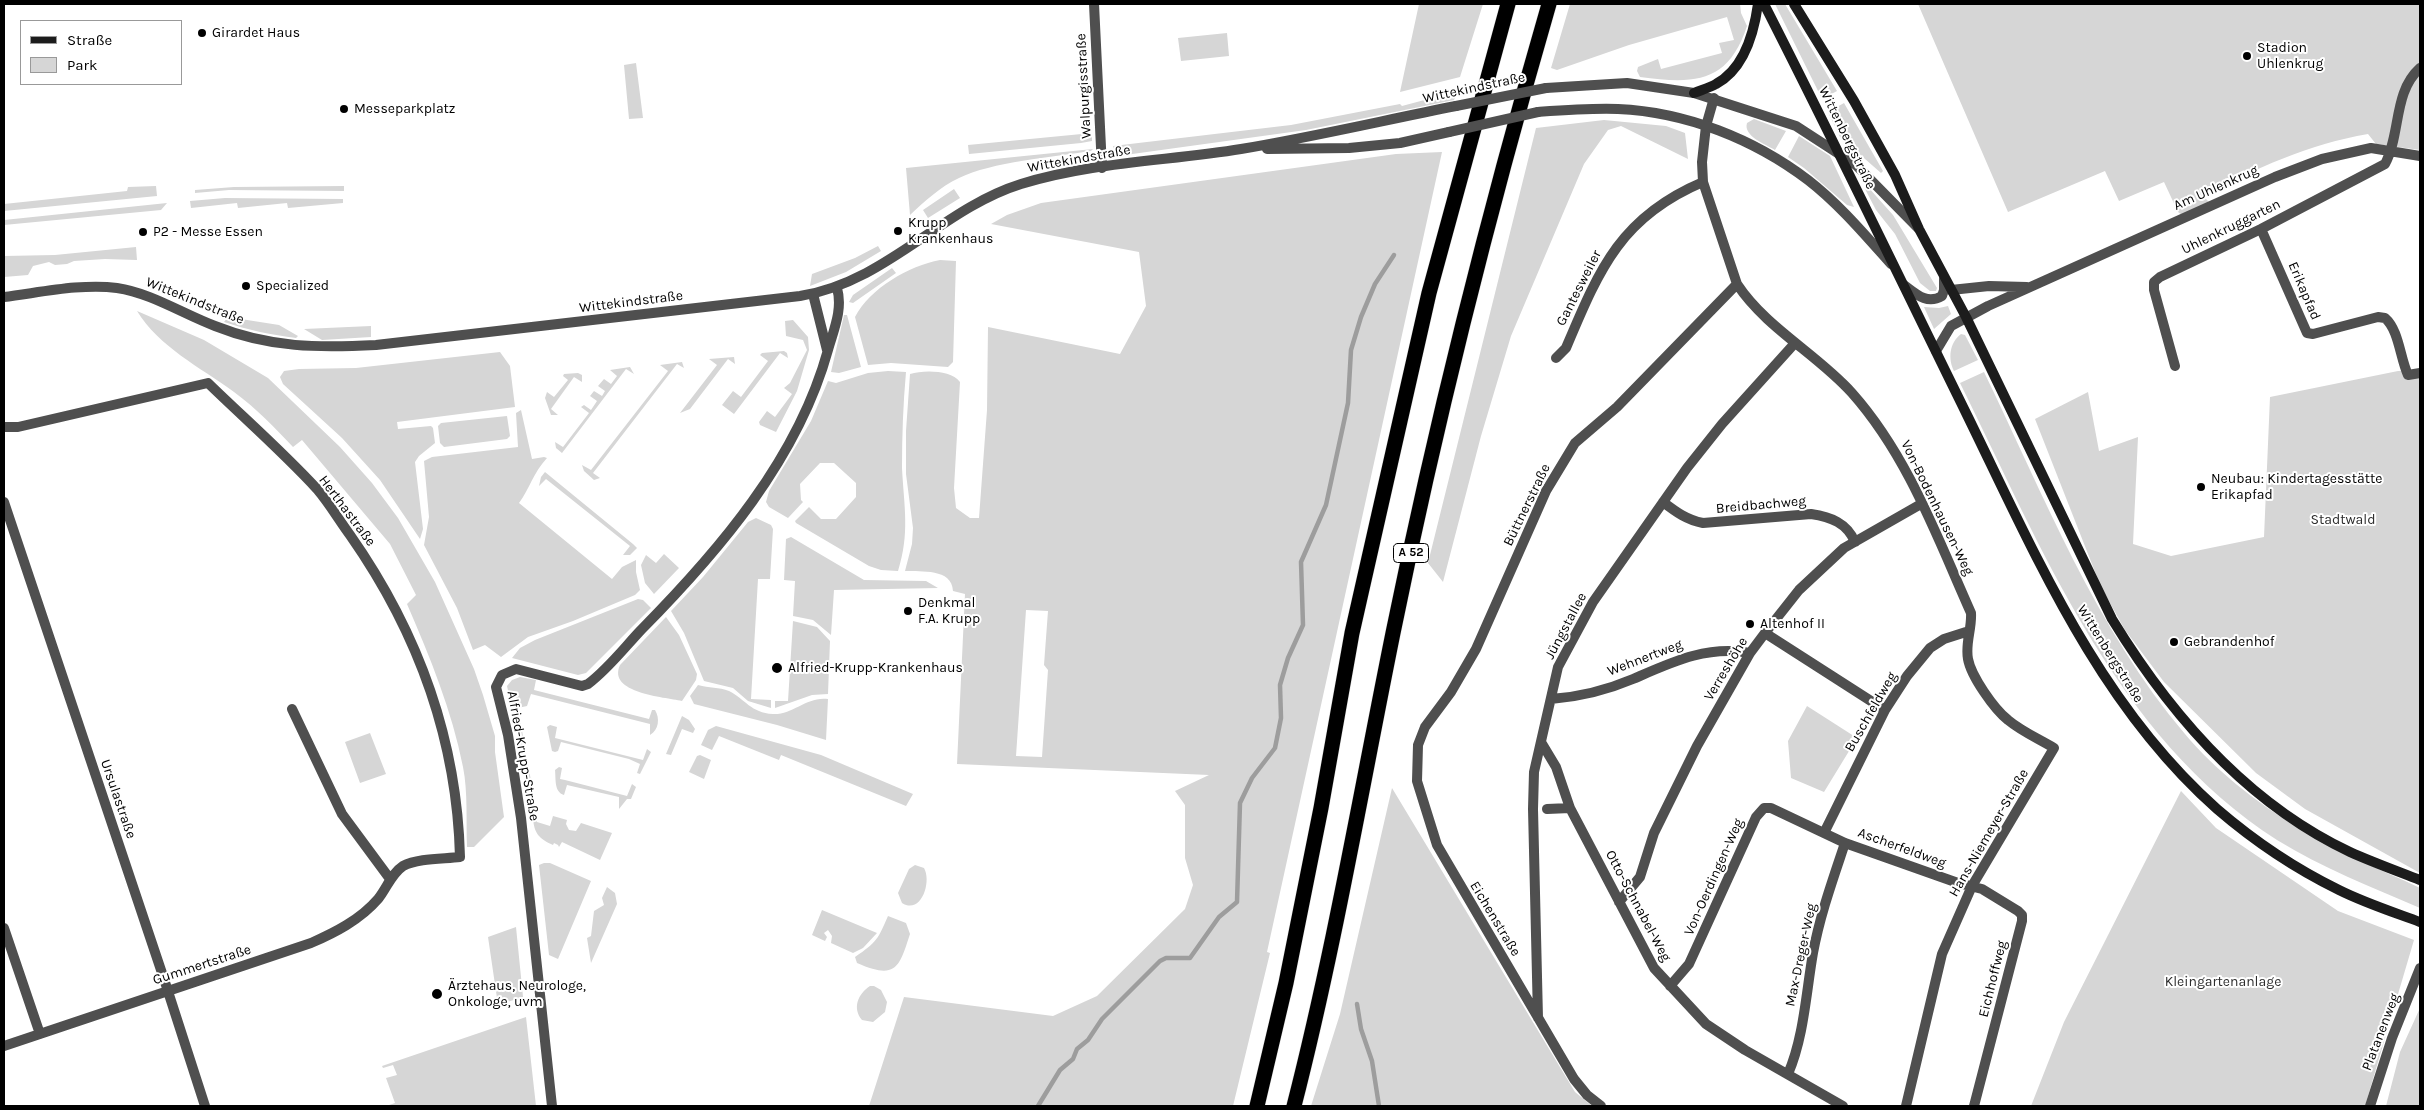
<!DOCTYPE html>
<meta charset="utf-8">
<style>
body{margin:0}
#map{position:relative;width:2424px;height:1110px;overflow:hidden;background:#fff;font-family:Karla,sans-serif}
canvas{display:block}
.frame{position:absolute;inset:0;border:5px solid #000;pointer-events:none}
.legend{position:absolute;left:20px;top:20px;width:162px;height:65px;box-sizing:border-box;background:#fff;border:1px solid #999;margin:0;padding:6px 9px;list-style:none;font-size:15px;color:#000}
.legend li{display:flex;align-items:center;gap:10px;height:25px}
.legend b{width:25px;border:1px solid #999}
</style>
<div id="map">
<canvas width="2424" height="1110"></canvas>
<div class="frame"></div>
<ul class="legend">
<li><b style="height:6px;background:#1c1c1c"></b>Straße</li>
<li><b style="height:14px;background:#d6d6d6"></b>Park</li>
</ul>
</div>
<script>
const ctx = document.querySelector('canvas').getContext('2d');
ctx.lineJoin = 'round';
function fill(path, color) { ctx.fillStyle = color; ctx.fill(path, 'evenodd'); }
function stroke(path, color, width, dash) { ctx.strokeStyle = color; ctx.lineWidth = width; ctx.lineCap = dash ? 'butt' : 'round'; ctx.setLineDash(dash || []); ctx.stroke(path); }
function write(font, color, halo, rows, align = 'center') {
  ctx.font = font + ' Karla,sans-serif'; ctx.lineWidth = 4; ctx.setLineDash([]); ctx.textBaseline = 'middle'; ctx.strokeStyle = halo; ctx.fillStyle = color; for (const [text, x, y, turn = 0] of rows) {
    ctx.save(); ctx.translate(x, y); ctx.rotate((+turn || 0) * Math.PI / 180); ctx.textAlign = isNaN(turn) ? turn : align; if (halo) ctx.strokeText(text, 0, 0); ctx.fillText(text, 0, 0); ctx.restore();
  }
}
const green = new Path2D(`
 M1419,4H1483L1460,77L1400,92Z
 M1570,4H1740L1741,13L1747,26C1728,84 1694,84 1640,77L1637,71L1638,67L1658,59L1661,69L1722,53L1719,43L1734,40L1727,17L1629,45L1557,70L1551,68Z
 M1775,4H1785L1837,91L1822,99Z
 M1918,4H2420V150L2376,144L2368,134C2309,144 2256,169 2202,195L2209,202L2182,215L2178,212L2164,182L2119,201L2105,171L2008,212Z
 M1227,33L1229,56L1181,61L1178,38Z
 M636,63L643,118L629,119L624,65Z
 M1458,91L1454,100L1306,130L1125,155L1115,152L1113,146L1291,125L1400,104L1402,106Z
 M1844,103L1883,171L1881,173L1840,137L1828,112Z
 M1754,119L1786,131L1775,150C1765,144 1743,136 1747,123Z
 M1604,120L1666,126L1685,133L1688,159L1621,126L1608,130L1584,164L1511,336L1481,436L1443,582L1428,563L1536,128Z
 M1092,133V141L1081,143L969,154L968,145Z
 M1799,136L1830,156L1854,207L1847,205L1804,168L1788,157Z
 M1093,149L1091,151C1054,157 991,162 959,178C940,187 925,201 910,215L906,168Z
 M1442,152L1267,952L1270,953L1233,1106H869L904,997L1053,1016L1097,996L1185,909L1193,885L1185,858V805L1175,791L1209,775L957,764L965,594L953,591C952,568 921,572 905,571L912,544L913,528L906,474V431L910,374C924,370 951,370 960,382L954,488L956,508L970,518H979L987,410L988,327L1120,354L1146,306L1139,252L991,224L1007,215L1041,203L1396,154ZM1026,610L1048,611L1044,665L1048,670L1042,757L1016,756Z
 M156,186L157,196L4,211V204L127,191L128,187Z
 M344,186V191L229,190L195,193V190L234,187Z
 M1868,187L1893,215L1937,288L1936,291H1930L1920,283L1895,234L1876,210L1865,189Z
 M954,189L960,198L928,218L923,210Z
 M225,198L343,199V203L288,208L287,203L238,208L237,203L191,208L190,201Z
 M167,203L161,210L4,225V220Z
 M878,246L881,251L846,272L810,286L812,274L855,258Z
 M136,247L137,260L105,259L74,261L67,264L55,265L49,262L33,266L28,275L4,277V256L55,255Z
 M940,260L956,261L953,362L948,367L891,363L868,365L855,317C870,288 909,266 940,260Z
 M892,268L896,273L853,303L849,302L853,295Z
 M1948,306L1951,314L1934,329L1924,307L1939,308Z
 M137,311L204,340L268,378L340,447L372,483L398,518L435,582L474,669L483,695L495,736V752L504,817L474,847H467C466,821 468,792 463,767C452,711 430,657 407,604L416,595L390,544L302,440L293,447C274,427 256,408 234,392C200,367 159,347 137,311Z
 M844,315H847L861,367L839,373L831,372Z
 M228,317L279,325L298,336L296,338C272,335 248,330 224,322Z
 M793,320L808,337L809,350L797,391L776,432L760,425L759,422L767,411L775,417L792,394L784,388L790,383L807,350L803,340L786,336L785,321Z
 M371,326V337L322,340L304,329Z
 M1961,334L1965,335L1978,360L1954,371C1948,359 1949,343 1961,334Z
 M784,351L787,353L788,358L780,353L734,414L722,405L733,391L741,397L768,361L760,355L762,353Z
 M500,352L510,366L515,407L397,422L398,429L431,426L433,428L435,443L419,456L415,462L423,529L420,539L380,480L342,438L283,384L280,377L284,371L299,369L356,368Z
 M734,357L735,364L728,359L690,409L680,413L717,365L709,359Z
 M682,362L684,368L677,364L593,473L600,478L594,480L584,471L582,465L591,470L668,371L660,365Z
 M630,367L634,374L626,369L562,453L556,448L555,442L563,447L589,413L581,407L584,405L591,410L597,401L590,396L594,391L602,396L605,391L598,386L604,379L611,384L617,376L610,370Z
 M2420,370V873L2305,809L2256,773L2164,682L2125,630L2101,587L2035,419L2088,392L2099,451L2138,437L2133,544L2171,556L2264,537L2270,397L2398,371Z
 M888,371L906,372C903,405 902,436 902,468C904,507 910,533 898,571L881,570L869,566L796,523L795,521L809,507L821,519H836L856,497V483L834,463H820L800,484L801,500L803,502L788,518L769,507L766,502L769,491L811,421L828,381L836,383L868,373Z
 M1984,372C2044,496 2096,629 2185,734C2215,770 2255,801 2295,826C2334,851 2378,868 2420,888V908C2372,887 2322,868 2277,840C2115,736 2042,548 1960,383Z
 M578,373L582,375V382L574,377L551,409L558,415H551L545,398L547,392L554,397L568,380L563,376L564,374Z
 M521,410L532,459L544,457L547,458C533,473 530,488 519,503L612,579L622,567L636,560V572L640,590L635,595L573,621L528,637L501,657L485,645L473,650L457,608L424,545L429,517L424,461L432,457L518,447L516,413Z
 M507,416L510,436L507,439L444,447L440,443L438,426L441,423Z
 M545,472L633,544L637,548L630,555H623L630,546L546,479L539,486L541,477Z
 M756,518L771,525L773,529L770,579H758L751,699L771,700V708L748,701L733,688L704,681L684,633L671,611L703,577L748,522Z
 M791,537L864,580L926,581L938,588L834,590L831,635L813,620L793,616L795,581L784,580L786,539Z
 M664,554L679,568L654,594L645,583L641,565L646,555L656,563Z
 M638,599L643,600L651,608L586,673L578,675L512,658L520,648L535,640Z
 M666,617L679,635L697,674L696,680L682,701C664,697 607,693 620,665Z
 M793,621L817,627L830,641L828,694L812,695L775,708V701H788Z
 M520,677L536,680L534,690L649,719L652,710H655C660,718 659,730 650,735V724L531,694L527,706L518,708L531,781H528L507,686L512,680Z
 M698,685C709,688 719,687 729,691C745,699 751,713 773,714C793,715 807,696 828,699L826,740L777,725L694,704L690,696Z
 M1807,706L1857,738L1824,792L1791,778L1788,741Z
 M682,716L689,720L695,729L693,733L682,729L671,755L666,754Z
 M550,725L557,727L555,738L643,760L647,749L651,752L640,774L637,773L640,764L629,759L561,742L558,751L555,752L552,751L547,727Z
 M716,726L821,755L913,794L906,806L781,755L779,760L719,736L712,750L701,745L708,730Z
 M370,733L386,774L360,783L345,742Z
 M700,755L711,760L704,779L689,772L697,756Z
 M559,767L562,768L560,779L565,780L627,796L632,784L636,787L631,799H627L619,809V797L567,785L564,795C554,792 556,779 555,770Z
 M1392,788L1575,1092L1592,1106H1311L1340,1014Z
 M2181,791L2216,828L2338,911L2414,940L2365,1106H2031L2064,1022Z
 M553,816L567,820L566,824L569,830L576,831L581,823L612,833L600,860L562,842L559,847L558,845L554,843L553,845C539,839 534,833 533,818H536L537,822L550,826Z
 M544,863H550L591,881L558,959L549,955L539,865Z
 M915,865L924,868C932,882 921,915 902,903L898,893L909,869Z
 M607,887L615,893L617,904L591,963L587,938L591,936L594,911L604,905L602,898Z
 M822,910L877,933L863,948L853,953L831,943L832,936L828,930L824,933L827,937L825,941L812,935Z
 M888,916L906,923L910,934C899,968 896,980 857,963L855,957C877,942 878,939 888,916Z
 M516,927L523,997L498,1005L488,937Z
 M870,986H874L881,990L887,1002L885,1012L873,1022L862,1020C852,1008 858,994 870,986Z
 M2420,1008V1106H2386L2400,1052Z
 M526,1017L536,1106H386L395,1103L386,1078L397,1075L393,1065L383,1068L382,1066Z`);
const stream = new Path2D(`
 M1357,1004L1361,1029L1372,1061L1379,1106
 M1038,1106L1060,1070L1073,1059L1077,1049L1088,1040L1102,1019L1160,961L1166,958H1190L1219,917L1237,902L1240,803L1252,778L1275,748L1281,718L1280,685L1288,658L1303,625L1301,562L1326,505L1348,403L1351,350L1361,317L1375,284L1394,255`);
const minor = new Path2D(`
 M1094,4L1102,168
 M1714,98L1706,126L1702,162L1703,182L1737,284C1766,328 1817,354 1852,393C1908,456 1937,537 1971,613C1972,629 1965,643 1968,659C1971,676 1994,709 2008,720C2021,731 2039,739 2054,748L1972,886L1942,954L1906,1106
 M2261,229L2307,333L2313,334L2378,317L2385,318C2399,330 2400,358 2408,375L2420,373
 M1904,285C1916,294 1927,305 1942,296L1944,290V279
 M1951,290L1989,286L2027,287
 M813,294L827,350
 M1936,351L1951,326L1988,306L2275,177L2322,159L2371,148L2420,156
 M1556,358L1566,348C1599,270 1620,217 1703,182
 M2175,366L2154,290V282L2160,277L2261,229L2385,164C2401,134 2393,92 2420,68
 M4,427H18L208,383C244,418 283,452 317,489C329,503 339,520 350,535C418,632 457,738 460,857C443,859 418,858 403,866C391,874 387,888 378,899C360,920 334,933 311,943L4,1046
 M4,502L164,979L205,1106
 M1663,502C1676,512 1687,520 1703,523L1811,514C1831,517 1847,523 1855,542
 M1765,633L1885,710
 M1551,699C1579,697 1607,690 1633,679C1672,662 1707,645 1750,653
 M292,709L342,814L390,879
 M1541,742L1556,767L1570,808L1654,968L1706,1024L1745,1050L1843,1106
 M1547,809L1570,808
 M1824,833L1885,710L1907,676L1930,648L1944,639L1969,631
 M1619,902L1640,877L1654,833L1697,746L1750,653L1765,633L1799,590L1844,548L1921,504
 M4,928L40,1034
 M1670,986L1689,964L1756,817L1764,808H1771L1845,843L1958,883L1982,889L2018,911L2022,915V921L1974,1106
 M1538,1018L1533,809L1534,772L1558,667L1593,602L1687,468L1722,424L1795,343
 M1788,1074C1804,1037 1806,993 1813,953C1820,915 1833,879 1845,843
 M552,1106L521,818L508,735L496,687L502,675L516,669L582,686L588,684C608,669 624,648 641,630C719,551 798,459 828,350C834,329 843,309 837,288
 M1601,1106L1587,1095L1574,1079L1437,845L1417,781L1418,745L1425,727L1451,692L1476,649L1546,491L1575,443L1617,407L1737,284
 M2370,1106L2392,1038L2420,968`);
const tertiary = new Path2D(`
 M1546,88L1627,83L1694,93L1796,126L1856,165L1918,228
 M1538,112C1565,110 1591,108 1618,109C1686,112 1754,139 1808,180C1839,204 1865,235 1891,264
 M1267,149L1349,148L1400,143L1449,132
 M4,297C38,293 82,283 117,288C151,293 183,314 215,326C270,348 319,348 376,345L800,296C887,282 941,209 1021,184C1092,162 1168,161 1241,149C1313,137 1385,120 1456,106`);
const secondary = new Path2D(`
 M1764,4C1834,141 1900,279 1968,417C2036,556 2099,705 2217,809C2253,840 2296,869 2339,890C2365,903 2393,912 2420,922
 M1794,4L1854,101L1895,175L1919,229L1966,317L2112,619C2170,714 2246,803 2350,852C2372,862 2397,871 2420,880
 M1694,93C1701,90 1709,88 1716,84C1744,69 1754,33 1758,4`);
const motorway = new Path2D(`
 M1257,1106L1286,983L1321,808L1352,633L1429,293L1508,4
 M1294,1106C1334,950 1361,791 1393,633C1436,422 1489,211 1549,4`);
const tertiaryBridge = new Path2D(`
 M1456,106L1546,88
 M1449,132L1538,112`);
const markers = [
 [202,33,5,"#000"],
 [2247,56,5,"#000"],
 [344,109,5,"#000"],
 [898,231,5,"#000"],
 [143,232,5,"#000"],
 [246,286,5,"#000"],
 [2201,487,5,"#000"],
 [908,611,5,"#000"],
 [1750,624,5,"#000"],
 [2174,642,5,"#000"],
 [777,668,6,"#000"],
 [437,994,6,"#000"]
];
const shields = [
 [1411,553,35]
];
const shieldNames = [
 ["A 52",1411,553]
];
const poiNames = [
 ["Girardet Haus",212,33],
 ["Stadion",2257,48],
 ["Uhlenkrug",2257,64],
 ["Messeparkplatz",354,109],
 ["Krupp",908,223],
 ["Krankenhaus",908,239],
 ["P2 - Messe Essen",153,232],
 ["Specialized",256,286],
 ["Neubau: Kindertagesstätte",2211,479],
 ["Erikapfad",2211,495],
 ["Denkmal",918,603],
 ["F.A. Krupp",918,619],
 ["Altenhof II",1760,624],
 ["Gebrandenhof",2184,642],
 ["Alfried-Krupp-Krankenhaus",788,668],
 ["Ärztehaus, Neurologe,",448,986],
 ["Onkologe, uvm",448,1002]
];
const streetNames = [
 ["Walpurgisstraße",1084,86,-93],
 ["Wittekindstraße",1474,88,-12],
 ["Wittenbergstraße",1847,138,64],
 ["Wittekindstraße",1079,159,-10],
 ["Am Uhlenkrug",2216,188,-24],
 ["Uhlenkruggarten",2231,227,-26],
 ["Gantesweiler",1579,288,-63],
 ["Erikapfad",2304,291,67],
 ["Wittekindstraße",195,301,22],
 ["Wittekindstraße",631,302,-7],
 ["Büttnerstraße",1527,505,-64],
 ["Breidbachweg",1761,505,-5],
 ["Von-Bodenhausen-Weg",1937,508,64],
 ["Herthastraße",347,511,53],
 ["Jüngstallee",1566,626,-62],
 ["Wittenbergstraße",2110,654,58],
 ["Wehnertweg",1645,658,-21],
 ["Verreshöhe",1726,669,-59],
 ["Buschfeldweg",1871,712,-60],
 ["Alfried-Krupp-Straße",523,756,80],
 ["Ursulastraße",118,799,71],
 ["Hans-Niemeyer-Straße",1989,833,-60],
 ["Ascherfeldweg",1902,848,20],
 ["Von-Oerdingen-Weg",1714,877,-66],
 ["Otto-Schnabel-Weg",1638,906,62],
 ["Eichenstraße",1495,919,59],
 ["Max-Dreger-Weg",1801,955,-78],
 ["Gummertstraße",202,965,-18],
 ["Eichhoffweg",1993,979,-76],
 ["Platanenweg",2381,1032,-69]
];
const parkNames = [
 ["Stadtwald",2343,520],
 ["Kleingartenanlage",2223,982]
];
fill(green, '#d6d6d6');
stroke(stream, '#9d9d9d', 4.5);
stroke(motorway, '#dbdbdb', 16);
stroke(minor, '#4f4f4f', 10);
stroke(tertiary, '#4f4f4f', 10);
stroke(secondary, '#1c1c1c', 10);
stroke(motorway, '#000', 15);
stroke(tertiaryBridge, '#4f4f4f', 10);
for (const [x, y, r, color] of markers) { const dot = new Path2D(); dot.arc(x, y, r, 0, 2 * Math.PI); ctx.fillStyle = color; ctx.fill(dot); stroke(dot, '#fff', 2); }
for (const [x, y, w] of shields) { const box = new Path2D(); box.roundRect(x - w / 2, y - 9.5, w, 19, 4); ctx.fillStyle = '#fff'; ctx.fill(box); stroke(box, '#000', 1); }
write('bold 12px', '#000', null, shieldNames);
write('14px', '#000', '#fff', poiNames, 'left');
write('14px', '#000', '#fff', streetNames);
write('14px', '#2d2d2d', '#fff', parkNames);
</script>
